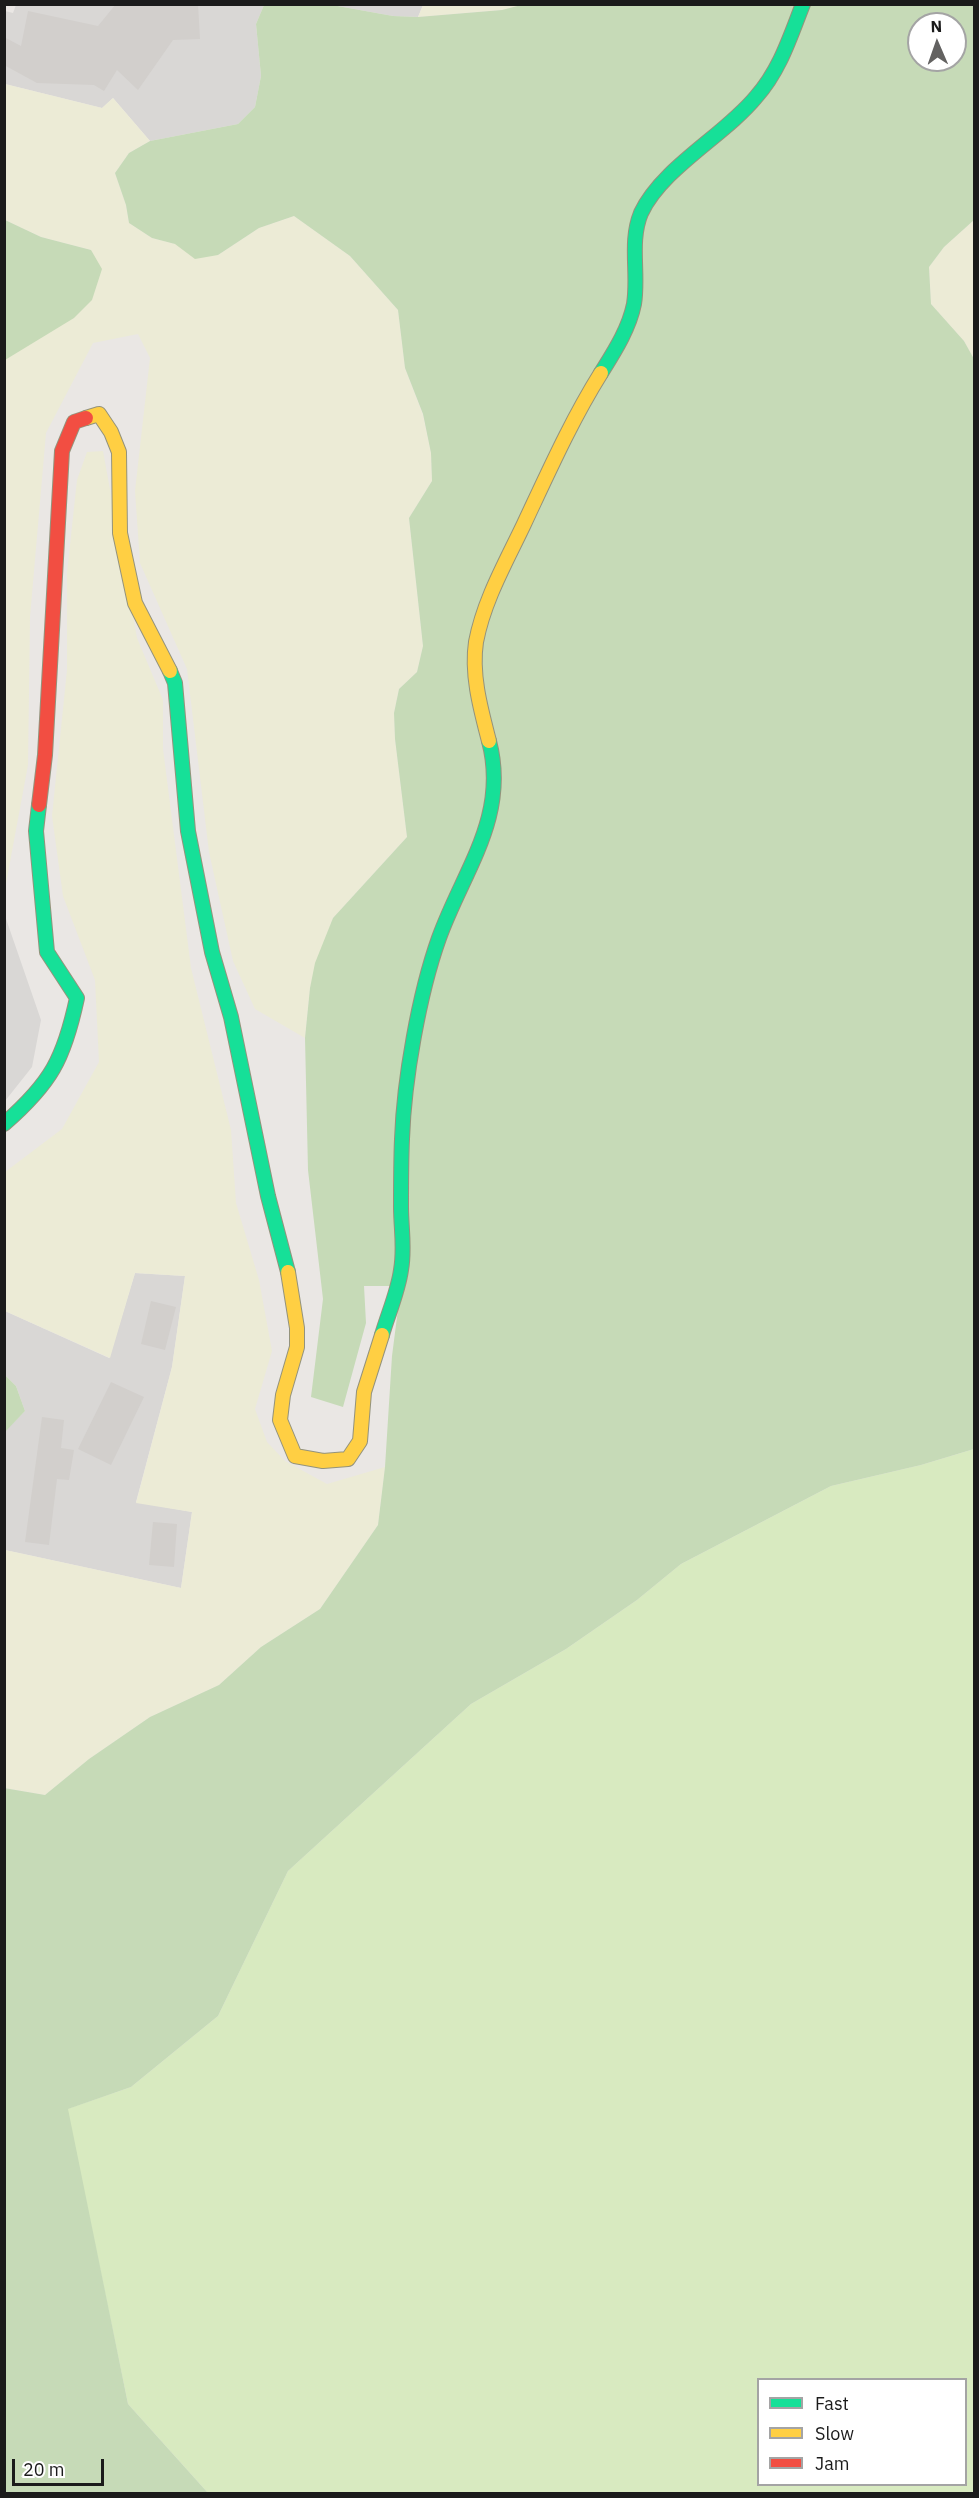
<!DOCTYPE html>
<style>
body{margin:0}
#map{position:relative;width:979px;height:2498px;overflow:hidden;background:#eae7e4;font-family:"IBM Plex Sans",sans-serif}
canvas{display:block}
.frame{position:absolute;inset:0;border:6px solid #1b1b1b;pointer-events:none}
.legend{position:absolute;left:757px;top:2378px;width:210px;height:108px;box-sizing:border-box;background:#fff;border:2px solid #a4a4a4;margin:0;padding:8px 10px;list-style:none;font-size:18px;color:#1b1b1b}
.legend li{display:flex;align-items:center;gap:12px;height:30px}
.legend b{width:30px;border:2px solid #a4a4a4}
.north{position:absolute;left:907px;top:12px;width:60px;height:60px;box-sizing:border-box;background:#fff;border:2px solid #a4a4a4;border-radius:50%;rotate:358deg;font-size:16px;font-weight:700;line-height:24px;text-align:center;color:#1b1b1b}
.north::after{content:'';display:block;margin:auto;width:21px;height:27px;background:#636261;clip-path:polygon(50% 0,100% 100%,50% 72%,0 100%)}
.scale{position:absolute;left:12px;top:2459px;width:92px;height:27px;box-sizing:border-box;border:3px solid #1b1b1b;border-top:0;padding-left:8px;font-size:18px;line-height:21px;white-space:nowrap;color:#1b1b1b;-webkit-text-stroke:4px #fff;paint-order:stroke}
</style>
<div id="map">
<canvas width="979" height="2498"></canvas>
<div class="frame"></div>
<ul class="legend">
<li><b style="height:8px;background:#16e098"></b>Fast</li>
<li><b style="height:8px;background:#ffcf43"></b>Slow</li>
<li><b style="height:8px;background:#f24e42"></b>Jam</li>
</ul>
<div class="north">N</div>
<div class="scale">20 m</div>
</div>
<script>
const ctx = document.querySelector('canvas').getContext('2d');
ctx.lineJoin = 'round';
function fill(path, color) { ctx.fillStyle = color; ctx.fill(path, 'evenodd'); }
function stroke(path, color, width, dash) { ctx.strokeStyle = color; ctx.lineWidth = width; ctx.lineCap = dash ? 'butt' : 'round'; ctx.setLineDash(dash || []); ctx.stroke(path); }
const residential = new Path2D(`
 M16,5H264L256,24L261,76L255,107L238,124L150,141L113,98L102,108L5,84V11L13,13Z
 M332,5H423L418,17L393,16Z
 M4,913L41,1020L32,1067L5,1101Z
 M135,1273L185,1276L172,1367L136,1502L192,1512L181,1588L5,1550L4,1432L25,1411L16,1386L5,1375V1311L109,1358Z`);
const farmland = new Path2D(`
 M423,5H525L502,10L418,17Z
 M5,84L102,108L113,98L150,141L129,153L115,173L126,205L129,223L152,238L218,255L259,228L294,216L350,256L398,310L405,368L423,415L431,453L432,481L409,518L423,646L417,672L399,689L394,713L395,739L407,837L333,918L310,988L305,1038L255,1009L233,961L209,852L187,669L140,563L135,491L150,358L138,334L93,343L46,433L30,617L28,765L5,889V360L91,250L41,237L5,220Z
 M974,220V359L964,341L931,304L929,267L944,247Z
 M103,451L137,638L163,700V749L191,968L231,1130L236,1203L259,1280L272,1351L255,1409L267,1442L285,1461L327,1484L385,1467L378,1525L320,1609L261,1647L219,1685L150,1717L89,1759L45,1795L5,1788V1550L181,1588L192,1512L136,1503L172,1367L185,1276L135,1273L110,1358L5,1311V1172L62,1129L99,1062L95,980L63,896L52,816L67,670V573L77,480L87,452Z`);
const grass = new Path2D(`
 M974,1449V2493H208L128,2404L67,2109L131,2087L218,2016L288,1871L471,1704L566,1649L637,1600L681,1564L831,1486L921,1465ZM758,2380H966V2484H758Z`);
const forest = new Path2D(`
 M525,4L974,5V220L944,247L929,267L931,304L964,341L974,359V1449L921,1465L831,1486L681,1564L637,1600L566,1649L471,1704L288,1871L218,2016L131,2087L68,2109L128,2404L208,2493H5L4,1788L45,1795L89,1759L150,1717L219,1685L261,1647L320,1609L378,1525L385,1467L392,1356L401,1286H364L366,1323L343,1407L311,1397L323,1299L308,1170L305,1038L310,988L315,963L333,918L407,837L395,739L394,713L399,689L417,672L423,646L409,518L432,481L431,453L423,414L405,368L398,310L350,256L294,216L259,228L218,255L195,259L175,244L152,238L129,223L126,205L115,173L129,153L150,141L238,124L255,107L261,76L256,24L264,5H332L393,16L418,17L502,10ZM919,24H955V60H919Z
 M5,220L41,237L91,250L102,269L92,300L74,318L5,360Z
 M5,1375L16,1386L25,1411L5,1432Z`);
const building = new Path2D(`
 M116,4H198L200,39L173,40L138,90L117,70L104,91L94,85L37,83L4,65V37L21,46L28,11L98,26Z
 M151,1301L176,1307L165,1350L141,1344Z
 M111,1382L144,1397L111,1465L78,1449Z
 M42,1417L64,1420L61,1448L74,1450L69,1480L57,1479L49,1545L25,1542Z
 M153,1522L177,1524L174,1567L149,1565Z`);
const fast = new Path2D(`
 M601,373C614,352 629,329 634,304C639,274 629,242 641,213C662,168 725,135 756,97C780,70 790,37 803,4
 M170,671L175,683L188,831L212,952L231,1017L268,1196L288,1272
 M4,1124C51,1083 64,1059 77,998L47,952L36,831L39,805
 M382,1335C388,1314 398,1292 401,1270C405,1248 401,1228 401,1207C401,1184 401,1161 402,1139C404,1080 419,994 439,938C463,871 509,817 489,741`);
const slow = new Path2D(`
 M86,418L99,414L111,432L119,452L120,533L135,603L170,671
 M489,741C481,710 471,675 476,642C484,600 506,562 524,524C548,473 571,421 601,373
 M288,1272L297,1328V1347L283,1395L280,1420L295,1456L323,1461L348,1459L360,1441L364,1392L382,1335`);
const jam = new Path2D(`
 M39,805L45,755L62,451L74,422L86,418`);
fill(residential, '#d9d7d5');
fill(farmland, '#ecebd6');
fill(grass, '#d8eac0');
fill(forest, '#c6dab7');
fill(building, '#d2cfcc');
stroke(fast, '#94937c', 16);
stroke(slow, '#94937c', 16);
stroke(jam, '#94937c', 16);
stroke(fast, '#16e098', 14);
stroke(slow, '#ffcf43', 14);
stroke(jam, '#f24e42', 14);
</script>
